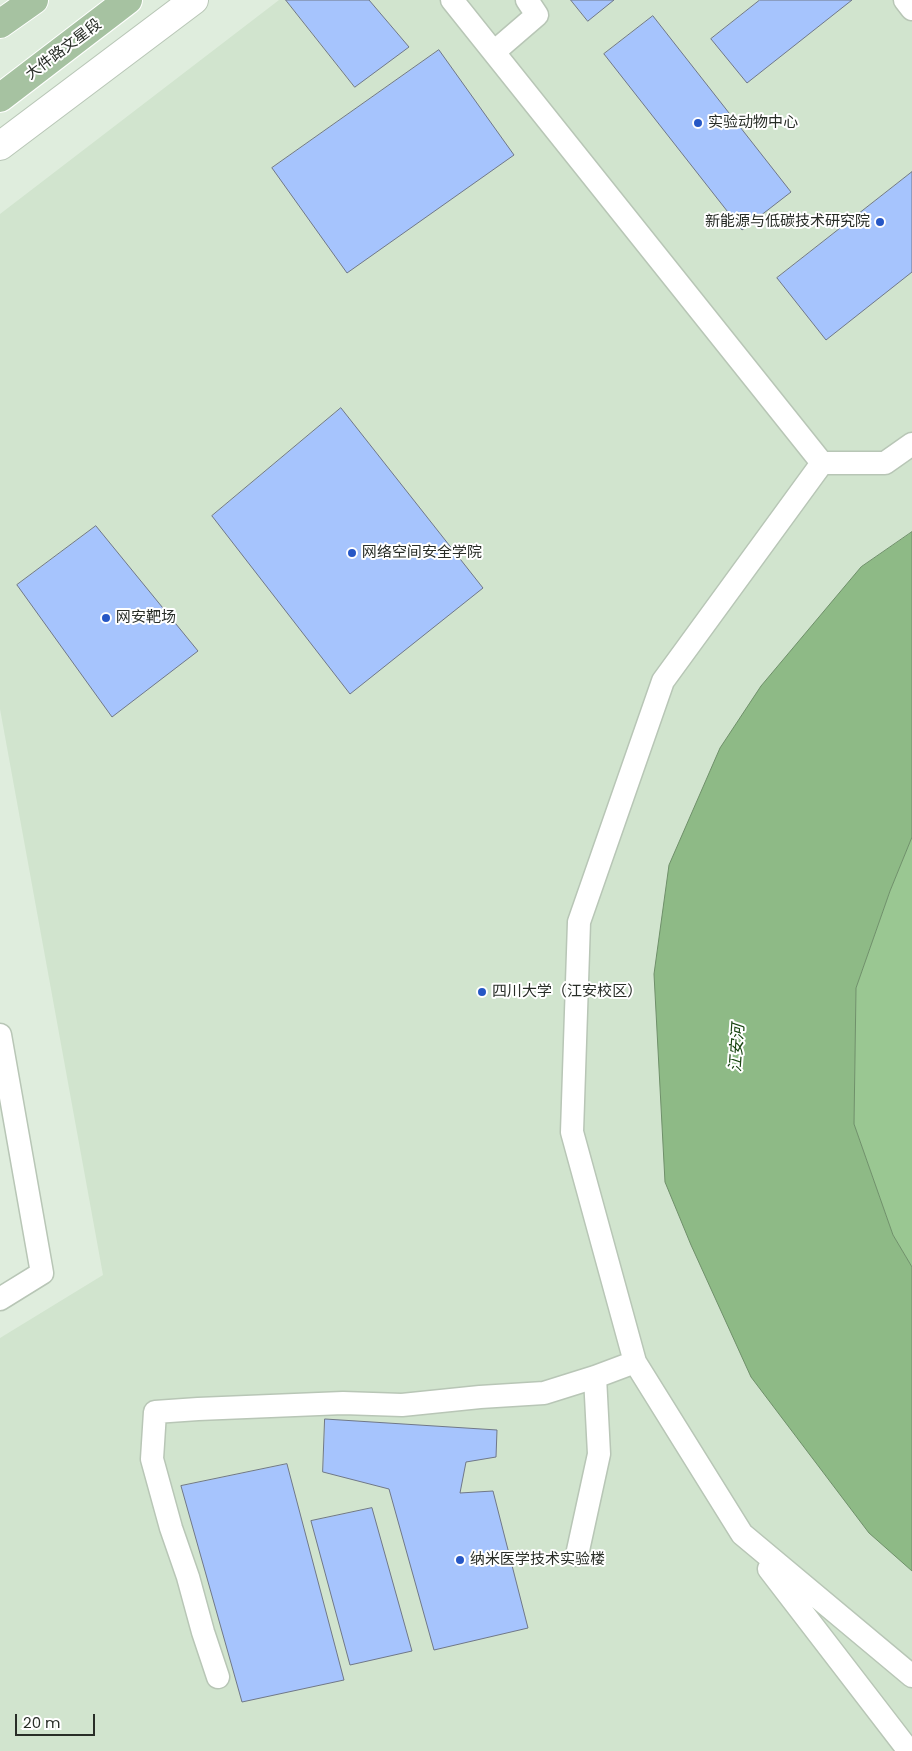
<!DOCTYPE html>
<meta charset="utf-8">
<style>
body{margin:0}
#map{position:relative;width:912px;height:1751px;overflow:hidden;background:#dfeddd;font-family:Poppins,sans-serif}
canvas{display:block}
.scale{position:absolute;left:15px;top:1714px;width:80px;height:22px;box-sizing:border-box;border:2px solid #282d27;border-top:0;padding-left:6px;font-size:15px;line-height:18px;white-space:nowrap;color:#282d27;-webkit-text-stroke:4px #fff;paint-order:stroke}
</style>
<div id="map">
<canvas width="912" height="1751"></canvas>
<div class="scale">20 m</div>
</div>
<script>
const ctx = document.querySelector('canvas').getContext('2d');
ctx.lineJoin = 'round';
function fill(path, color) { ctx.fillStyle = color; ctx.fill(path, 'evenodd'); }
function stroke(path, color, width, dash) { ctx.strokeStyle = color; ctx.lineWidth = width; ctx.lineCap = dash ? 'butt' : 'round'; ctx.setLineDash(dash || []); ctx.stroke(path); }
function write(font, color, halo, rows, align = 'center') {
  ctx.font = font + ' Poppins,"Noto Sans SC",sans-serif'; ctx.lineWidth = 4; ctx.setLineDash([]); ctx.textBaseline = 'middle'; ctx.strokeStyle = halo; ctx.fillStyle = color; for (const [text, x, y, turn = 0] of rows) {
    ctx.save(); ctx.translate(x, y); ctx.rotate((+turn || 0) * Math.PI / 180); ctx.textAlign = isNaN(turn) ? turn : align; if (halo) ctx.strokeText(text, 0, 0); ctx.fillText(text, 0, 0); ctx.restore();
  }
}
const built = new Path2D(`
 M279,0H912V1751H0V1338L103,1275L0,709V214Z`);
const forest = new Path2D(`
 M912,837V1267L893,1235L854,1124L856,988L890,891Z`);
const water = new Path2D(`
 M912,532V837L890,891L856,988L854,1124L893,1235L912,1267V1571L869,1533L751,1377L691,1245L665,1182L654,974L669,865L720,748L761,686L861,567Z`);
const building = new Path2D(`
 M286,0H369L409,47L355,87Z
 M571,0H614L588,21Z
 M760,0H852L747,83L711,39Z
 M653,16L791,192L742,230L604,54Z
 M439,50L514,155L347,273L272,168Z
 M912,172V272L826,340L777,278Z
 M341,408L483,588L350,694L212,516Z
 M96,526L198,651L112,717L17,585Z
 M325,1419L497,1430L496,1457L466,1462L460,1493L493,1491L528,1628L434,1650L389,1489L323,1472Z
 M287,1464L344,1680L242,1702L181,1486Z
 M372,1508L412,1651L350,1665L311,1521Z`);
const minor = new Path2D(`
 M452,0L822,463L663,681L579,922L572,1132L635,1362L742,1534L912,1676
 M905,0L912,9
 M494,52L537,15L527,0
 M822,463H885L912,444
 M0,1035L42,1273L0,1299
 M577,1555L599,1454L595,1377
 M769,1569L909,1751
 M218,1677L203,1632L188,1577L171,1528L152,1459L155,1412L198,1409L343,1403L402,1405L480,1397L544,1393L595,1377L635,1362`);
const tertiary = new Path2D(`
 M0,146L194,0`);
const primary = new Path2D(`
 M0,24L34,0
 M0,98L128,0`);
const markers = [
 [698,123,5,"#2657c5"],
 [880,222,5,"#2657c5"],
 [352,553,5,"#2657c5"],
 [106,618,5,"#2657c5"],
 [482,992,5,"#2657c5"],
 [460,1560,5,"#2657c5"]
];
const streetNames = [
 ["大件路文星段",64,50,-37]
];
const poiNames = [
 ["实验动物中心",708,123],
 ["新能源与低碳技术研究院",870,222,"right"],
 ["网络空间安全学院",362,553],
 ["网安靶场",116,618],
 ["四川大学（江安校区）",492,992],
 ["纳米医学技术实验楼",470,1560]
];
const waterNames = [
 ["江安河",738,1048,-86]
];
fill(built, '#d1e4ce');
fill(forest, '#9ac792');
fill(water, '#8eba86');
stroke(water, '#6f906a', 1);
fill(building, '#a6c4fd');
stroke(building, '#707888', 1);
stroke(minor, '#b8c6b6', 25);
stroke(tertiary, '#b8c6b6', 30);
stroke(primary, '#fff', 30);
stroke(minor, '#fff', 22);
stroke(tertiary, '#fff', 28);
stroke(primary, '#a6c2a1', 28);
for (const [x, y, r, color] of markers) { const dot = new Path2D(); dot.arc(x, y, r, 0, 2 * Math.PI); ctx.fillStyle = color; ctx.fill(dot); stroke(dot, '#fff', 2); }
write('15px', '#282d27', '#fff', streetNames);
write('15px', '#282d27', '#fff', poiNames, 'left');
write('italic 16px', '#184410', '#fff', waterNames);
</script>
